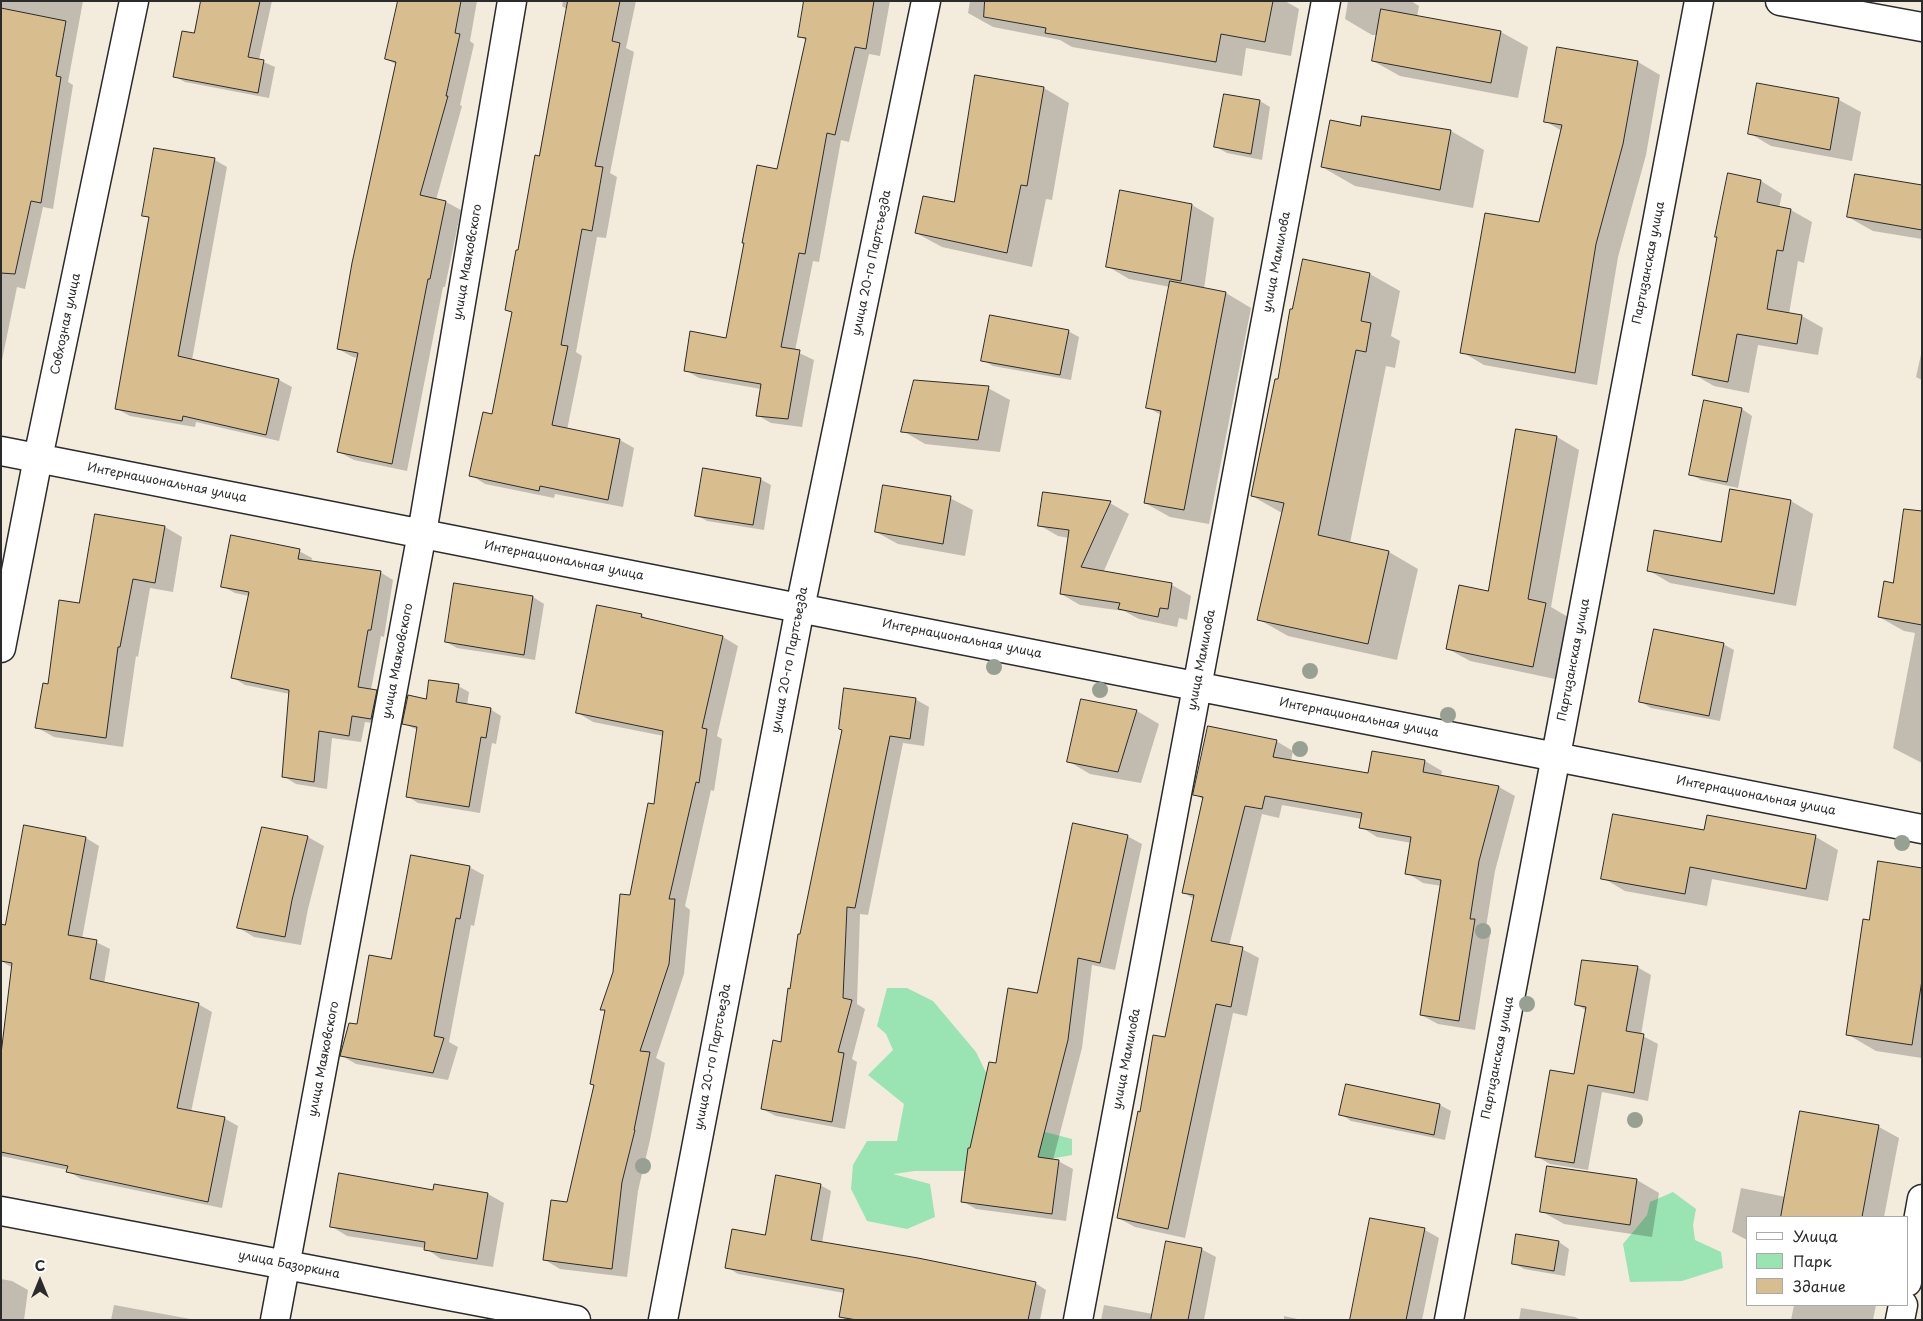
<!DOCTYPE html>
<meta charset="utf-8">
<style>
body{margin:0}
#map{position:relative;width:1923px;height:1321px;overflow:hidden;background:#f3ecdd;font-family:"Playpen Sans",sans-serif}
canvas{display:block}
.frame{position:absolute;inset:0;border:2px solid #2b2b2b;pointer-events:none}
.legend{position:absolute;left:1746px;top:1216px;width:162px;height:90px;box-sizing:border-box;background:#fff;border:1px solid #aaa;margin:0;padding:6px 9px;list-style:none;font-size:15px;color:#2b2b2b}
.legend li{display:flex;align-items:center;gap:10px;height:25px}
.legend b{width:25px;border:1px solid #aaa}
.north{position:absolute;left:15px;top:1256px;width:50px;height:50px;-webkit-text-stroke:4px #fff;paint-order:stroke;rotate:0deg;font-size:14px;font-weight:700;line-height:20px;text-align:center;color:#2b2b2b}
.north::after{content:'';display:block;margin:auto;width:18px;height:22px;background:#2b2b2b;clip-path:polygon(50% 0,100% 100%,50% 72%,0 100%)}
</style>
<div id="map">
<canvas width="1923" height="1321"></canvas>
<div class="frame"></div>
<ul class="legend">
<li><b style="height:6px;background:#fff"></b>Улица</li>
<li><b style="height:14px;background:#9ae3b2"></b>Парк</li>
<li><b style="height:14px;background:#d8be8e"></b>Здание</li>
</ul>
<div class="north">С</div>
</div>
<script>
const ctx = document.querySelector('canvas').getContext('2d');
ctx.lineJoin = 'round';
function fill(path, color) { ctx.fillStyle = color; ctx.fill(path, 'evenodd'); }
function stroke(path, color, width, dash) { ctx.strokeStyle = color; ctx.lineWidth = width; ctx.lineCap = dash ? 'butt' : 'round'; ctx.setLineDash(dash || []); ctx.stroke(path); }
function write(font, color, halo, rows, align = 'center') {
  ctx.font = font + ' "Playpen Sans",sans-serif'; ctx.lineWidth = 4; ctx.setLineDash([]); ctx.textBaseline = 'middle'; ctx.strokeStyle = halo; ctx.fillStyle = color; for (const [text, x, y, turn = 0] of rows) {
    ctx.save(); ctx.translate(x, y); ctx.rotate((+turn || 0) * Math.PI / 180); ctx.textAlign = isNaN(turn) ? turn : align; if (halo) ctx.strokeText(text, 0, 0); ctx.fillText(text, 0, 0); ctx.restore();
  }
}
const green = new Path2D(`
 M887,988H907L933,1001L976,1052L996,1093L1030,1128L1072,1139V1155L983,1171H915L893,1174L930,1184L935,1217L907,1229L867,1221L851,1189L853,1165L867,1141H897L904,1104L868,1075L893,1050L886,1034L877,1026Z
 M1673,1192L1696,1209L1693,1225L1695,1240L1721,1252L1723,1268L1682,1281L1630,1282L1623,1244L1647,1215L1650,1202Z`);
const shadow = new Path2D(`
 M1,1H83L68,82L73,85L53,209L43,207L25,289L17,287L1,365Z
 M203,1H272L259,60L275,67L269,98L185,82L174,76L195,34Z
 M399,1H477L470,41L474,44L460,105L462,106L436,200L446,202L461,210L445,287H443L407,471L354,460L339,452L358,358L353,357L338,349L397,65L386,59Z
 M563,1H636L626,48L634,52L610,173L617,177L606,238L597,237L576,352L582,356L567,430L620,440L634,448L623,507L555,494L554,498L485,484L471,475L493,415L513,313L506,310L540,157L568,10L562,6Z
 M805,1H890L880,56L869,54L849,142L841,140L819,262L813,261L795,351L814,360L802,427L771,423L757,415L761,389L699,378L685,370L727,339L778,170L807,41L799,36Z
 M970,1H1285L1299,9L1291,56L1246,48L1242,76L1072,47L1060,40L993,27L968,13Z
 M1348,1H1411L1419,6L1417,17L1501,32L1528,47L1518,98L1400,76L1373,61L1378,35H1372L1345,19Z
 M1638,62L1660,75L1646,155L1618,257L1597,385L1484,365L1462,352L1540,224L1562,131L1545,121Z
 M976,76L1044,88L1069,103L1052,200L1046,199L1032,267L942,247L916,233L955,204Z
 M1758,84L1839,100L1861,112L1852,161L1771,146L1749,133Z
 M1260,101L1270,107L1262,160L1227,153L1216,147Z
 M1363,117L1451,131L1484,150L1473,208L1355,186L1322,167L1361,127Z
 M215,160L227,167L192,360L279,380L292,387L279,441L196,422L195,427L130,416L117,409L150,219L144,215Z
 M1761,181L1782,194L1779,208L1791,210L1812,222L1804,263L1798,261L1789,314L1802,316L1823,328L1818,355L1758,345L1749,393L1714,386L1693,374Z
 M1922,186V239L1873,231L1848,217Z
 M1192,205L1214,218L1204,289L1226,293L1251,308L1209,524L1170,517L1145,503L1161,415L1147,407L1170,287L1129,279L1107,266Z
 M1304,261L1370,274L1400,291L1391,336L1400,341L1395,368L1386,366L1350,543L1389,552L1418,569L1397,660L1288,636L1258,619L1282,513L1252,496L1279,381Z
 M1068,331L1079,337L1071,380L993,366L982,360Z
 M1922,350V380L1916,377Z
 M988,388L1010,400L1000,452L925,444L903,431Z
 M1742,409L1752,416L1738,488L1701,480L1690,474Z
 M1557,437L1579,450L1551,607L1568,617L1555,679L1470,661L1448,649L1489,593Z
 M760,479L771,485L764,530L707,521L696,515Z
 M1731,490L1791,501L1813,514L1796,606L1670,583L1648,570L1722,543Z
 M950,498L973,510L965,556L898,544L876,532Z
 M1110,503L1129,514L1103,573L1172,585L1191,596L1187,620L1179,618L1177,627L1139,619L1124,611L1080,605L1061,594L1069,538L1058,536L1039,525Z
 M1922,512V763L1893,748L1915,633L1904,631L1879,617L1894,584Z
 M165,527L182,537L173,592L150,588L138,657L136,656L123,747L54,737L36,727L50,685L80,605Z
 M299,551L312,558L311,562L380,572L393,580L384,637L381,636L371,690L376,691L389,699L384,725L365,722L361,742L332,738L327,789L296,784L283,776L290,694L245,685L232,677L249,596L235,593L222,586Z
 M533,597L544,604L535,660L457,648L446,642Z
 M641,615L651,621L723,637L738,646L717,736L722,739L714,791L711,790L685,906L690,910L684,974L656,1058L665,1063L650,1140L638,1191L627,1277L560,1269L545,1260L568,1203L596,1085L606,1011L602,1009L614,972L631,897L655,806L664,736L593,722L578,713Z
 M1723,644L1734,650L1720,721L1651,708L1641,702Z
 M458,686L469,692L467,706L490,709L501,716L496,744L492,743L480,813L418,803L407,796L418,730L404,724L427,700Z
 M915,699L929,707L924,746L903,743L868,915L860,914L857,1004L865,1009L852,1059L857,1062L845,1129L776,1116L762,1109L782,1043L801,936L843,730Z
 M1082,700L1137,711L1159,724L1141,783L1090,774L1068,761Z
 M1276,741L1293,751L1291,761L1369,774L1373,752L1425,761L1442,771L1441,777L1499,787L1515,796L1495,871L1486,927L1491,930L1475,1030L1438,1024L1421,1015L1442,886L1423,883L1407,873L1412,843L1377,837L1361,827L1362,819L1282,805L1279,818L1262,814L1229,946L1242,949L1259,958L1247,1016L1233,1013L1185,1238L1135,1227L1118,1218L1141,1113L1166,1038L1194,899L1183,892L1203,799L1195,795Z
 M263,829L308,837L324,846L308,909L301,945L254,937L239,928Z
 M1705,832L1816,837L1838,850L1828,901L1712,879L1707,906L1625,891L1603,878Z
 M1127,836L1142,844L1115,970L1092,965L1082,1048L1053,1160L1058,1161L1073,1169L1066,1221L976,1209L962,1201L971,1149L997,1065Z
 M86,838L99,846L82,939L96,942L110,949L104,984L198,1004L212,1012L191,1112L224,1118L238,1126L222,1208L81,1179L68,1171V1170L1,1156V1064L13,968L1,961Z
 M469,867L484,875L474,926L471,925L449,1042L458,1047L448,1080L356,1064L342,1056L392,960Z
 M1922,869V1058L1876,1051L1847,1034L1870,921Z
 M1637,967L1651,975L1641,1035L1658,1044L1648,1101L1602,1092L1588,1170L1550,1164L1536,1156L1575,1076L1587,1011L1576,1004Z
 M1440,1105L1451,1111L1445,1140L1351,1121L1341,1114Z
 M1801,1112L1879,1127L1899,1138L1884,1217H1747V1240L1732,1232L1741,1188L1786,1197Z
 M1548,1168L1637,1180L1659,1193L1652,1237L1564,1224L1541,1211Z
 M435,1185L488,1194L504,1203L493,1267L441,1259L425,1248L347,1236L331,1226L434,1191Z
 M820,1185L831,1191L822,1243L1035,1283L1046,1290L1040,1320H847L840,1316L844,1293L738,1274L727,1267L766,1236Z
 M1371,1219L1425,1230L1439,1238L1422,1320H1351Z
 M1559,1242L1569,1249L1565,1276L1524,1269L1513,1263Z
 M1201,1249L1216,1257L1204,1320H1101L1104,1305L1153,1314Z
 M1,1279L12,1281L28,1290L24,1320H1Z
 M114,1305L196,1320H111Z
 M1794,1305H1876L1873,1320H1791Z
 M1521,1308L1575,1317L1581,1320H1519Z
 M1284,1316L1302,1320H1284Z`);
const building = new Path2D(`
 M201,1H260L248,57L264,60L258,93L173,77L182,31L194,33Z
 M398,1H461L455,33L460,34L446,96H448L420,195L446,201L430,279H428L392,464L337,452L358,353L337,349L352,263L396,62L385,59Z
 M568,1H620L612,41L620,43L595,166L603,167L592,231L582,229L561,345L568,346L552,425L620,439L608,500L540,486L539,491L469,476L483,412L492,414L512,312L505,310L516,250H518L535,155L539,156Z
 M804,1H874L866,49L855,47L835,135L827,133L805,254L799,253L781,347L800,350L788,419L756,416L761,384L684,371L690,331L726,338L744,243H742L757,165L777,169L806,38L798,37Z
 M985,1H1273L1265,42L1221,34L1216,62L1045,33L1046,28L984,17Z
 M1,8L66,21L56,76L61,77L41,203L31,201L15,274L1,273Z
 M1381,9L1501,31L1491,83L1372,61Z
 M1557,47L1638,61L1623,144L1596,244L1575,373L1460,353L1485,213L1539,222L1562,125L1544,122Z
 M975,75L1044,87L1027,186L1021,185L1007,253L915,233L923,196L954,202Z
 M1757,83L1839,98L1830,150L1748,134Z
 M1224,94L1260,100L1251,154L1214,147Z
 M1362,116L1451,130L1440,190L1321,167L1330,120L1360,126Z
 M154,148L215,158L178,356L279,379L266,435L183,416L182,421L115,409L149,217L142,216Z
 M1728,173L1761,180L1757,202L1791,209L1783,251L1777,250L1767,309L1802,315L1797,344L1737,334L1728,382L1692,375L1717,237H1715Z
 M1855,174L1922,185V230L1847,217Z
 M1120,190L1192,204L1181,281L1106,267Z
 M1303,259L1370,273L1361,321L1371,323L1366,352L1356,350L1318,535L1389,551L1368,644L1257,620L1284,503L1251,496L1275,379H1278L1290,309H1292Z
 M1170,281L1226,292L1184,510L1144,503L1161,411L1146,408Z
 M990,315L1069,330L1060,375L981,361Z
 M914,380L989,386L978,440L901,432Z
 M1704,400L1742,408L1727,482L1689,475Z
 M1516,429L1557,436L1528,599L1546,603L1533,667L1446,649L1459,585L1488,591Z
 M703,468L761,478L753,525L695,516Z
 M883,485L951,496L943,544L875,532Z
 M1730,489L1791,500L1774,594L1647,571L1654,530L1721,542Z
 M1043,492L1111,501L1081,567L1172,583L1168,609L1160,608L1158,617L1118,609L1120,603L1060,594L1069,530L1038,526Z
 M1904,509L1922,511V625L1878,617L1884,581L1893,583Z
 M95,514L165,526L155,583L133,579L120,647H118L106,738L35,728L43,683L48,684L59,600L79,603Z
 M231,535L300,549L298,559L381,571L371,630H368L358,687L377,690L371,719L352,716L349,736L319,731L314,782L282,777L289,690L231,678L249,592L221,587Z
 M454,583L533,596L524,655L445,642Z
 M597,605L642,614L641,617L723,636L702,728L707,729L699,783L696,782L669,899H675L669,964L640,1051L650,1052L634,1130H635L622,1182L612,1269L543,1260L551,1200L567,1202L594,1085L590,1084L605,1010H600L613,972L620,894L630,895L648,803L654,804L663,731L576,713Z
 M1654,629L1724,643L1709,716L1639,702Z
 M429,680L459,684L456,702L491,708L486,738L481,737L469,807L406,797L417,727L402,724L408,695L426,699Z
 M844,688L916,698L910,739L890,736L855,908L847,907L843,998L852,1000L838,1052L844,1053L832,1122L761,1109L773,1040L781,1042L788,988L790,989L798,934H800L842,730L839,729Z
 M1081,699L1137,710L1118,772L1067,762Z
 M1208,726L1277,740L1273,757L1368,773L1372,751L1425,760L1423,772L1499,786L1479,861L1470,919H1475L1459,1021L1420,1015L1441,880L1405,874L1411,837L1359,828L1362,813L1265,796L1262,809L1245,806L1211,941L1243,947L1231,1007L1216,1004L1168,1229L1117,1218L1138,1111L1140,1112L1153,1035L1165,1037L1194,895L1182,893L1203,797L1193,795Z
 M1613,814L1704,830L1707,815L1816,835L1806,889L1690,867L1685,894L1601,879Z
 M1073,823L1128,835L1100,963L1078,958L1068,1040L1038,1157L1059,1160L1052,1214L961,1202L968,1148H970L989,1062L996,1063L1008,988L1037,993Z
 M24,825L86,837L68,935L97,940L90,979L199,1003L177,1108L225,1117L208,1202L66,1172L68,1166L1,1152V1054L12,963L1,961V924L5,925Z
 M262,827L308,836L292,900L285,937L237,928Z
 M411,855L470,866L460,919L456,918L434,1036L444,1038L433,1073L340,1056L349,1023L357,1024L369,955L391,959Z
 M1878,861L1922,868V980L1912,1045L1846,1035L1863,919L1869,920Z
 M1582,960L1638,966L1626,1031L1644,1034L1634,1093L1588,1085L1574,1163L1535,1157L1550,1070L1574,1074L1586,1007L1575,1005Z
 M1346,1084L1440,1104L1434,1135L1339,1115Z
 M1800,1111L1879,1125L1862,1217H1781Z
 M1547,1166L1637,1179L1630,1225L1540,1212Z
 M339,1173L433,1190L434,1184L488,1193L477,1259L424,1250L425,1242L330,1227Z
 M776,1175L821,1184L811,1240L918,1258L1036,1282L1028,1320H857L839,1317L844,1289L725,1268L732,1229L765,1235Z
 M1370,1218L1425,1228L1406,1320H1350Z
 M1516,1234L1559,1241L1554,1271L1512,1264Z
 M1166,1241L1202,1248L1188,1320H1151Z`);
const minor = new Path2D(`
 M1780,1L1922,27
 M1,451L1922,829
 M1,648L38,458L134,1
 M1,1211L576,1320
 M1907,1282L1922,1199
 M275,1320L422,533L512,1
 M663,1320L800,608L926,1
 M1078,1320L1326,1
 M1449,1320L1699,1
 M1900,1320L1903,1305`);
const trees = [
 [994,667],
 [1310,671],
 [1100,690],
 [1448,715],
 [1300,749],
 [1902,843],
 [1483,931],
 [1527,1004],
 [1635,1120],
 [643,1166]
];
const streetNames = [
 ["улица Маяковского",468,262,-80],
 ["улица Мамилова",1277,262,-79],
 ["улица 20-го Партсъезда",872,263,-78],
 ["Партизанская улица",1649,263,-79],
 ["Совхозная улица",66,324,-78],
 ["Интернациональная улица",167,483,11],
 ["Интернациональная улица",564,561,11],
 ["Интернациональная улица",962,639,11],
 ["улица 20-го Партсъезда",790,660,-79],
 ["улица Мамилова",1202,660,-79],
 ["Партизанская улица",1574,660,-79],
 ["улица Маяковского",398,661,-79],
 ["Интернациональная улица",1359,718,11],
 ["Интернациональная улица",1756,796,11],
 ["улица 20-го Партсъезда",713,1057,-79],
 ["Партизанская улица",1498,1058,-79],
 ["улица Маяковского",324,1059,-79],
 ["улица Мамилова",1127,1059,-79],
 ["улица Базоркина",289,1265,11]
];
fill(green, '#9ae3b2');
fill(shadow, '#0003');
fill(building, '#d8be8e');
stroke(building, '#2b2b2b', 1);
stroke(minor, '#2b2b2b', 31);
stroke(minor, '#fff', 28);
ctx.fillStyle = '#97a092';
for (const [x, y] of trees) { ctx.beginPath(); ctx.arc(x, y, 8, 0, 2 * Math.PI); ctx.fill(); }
write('12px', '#2b2b2b', '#fff', streetNames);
</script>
